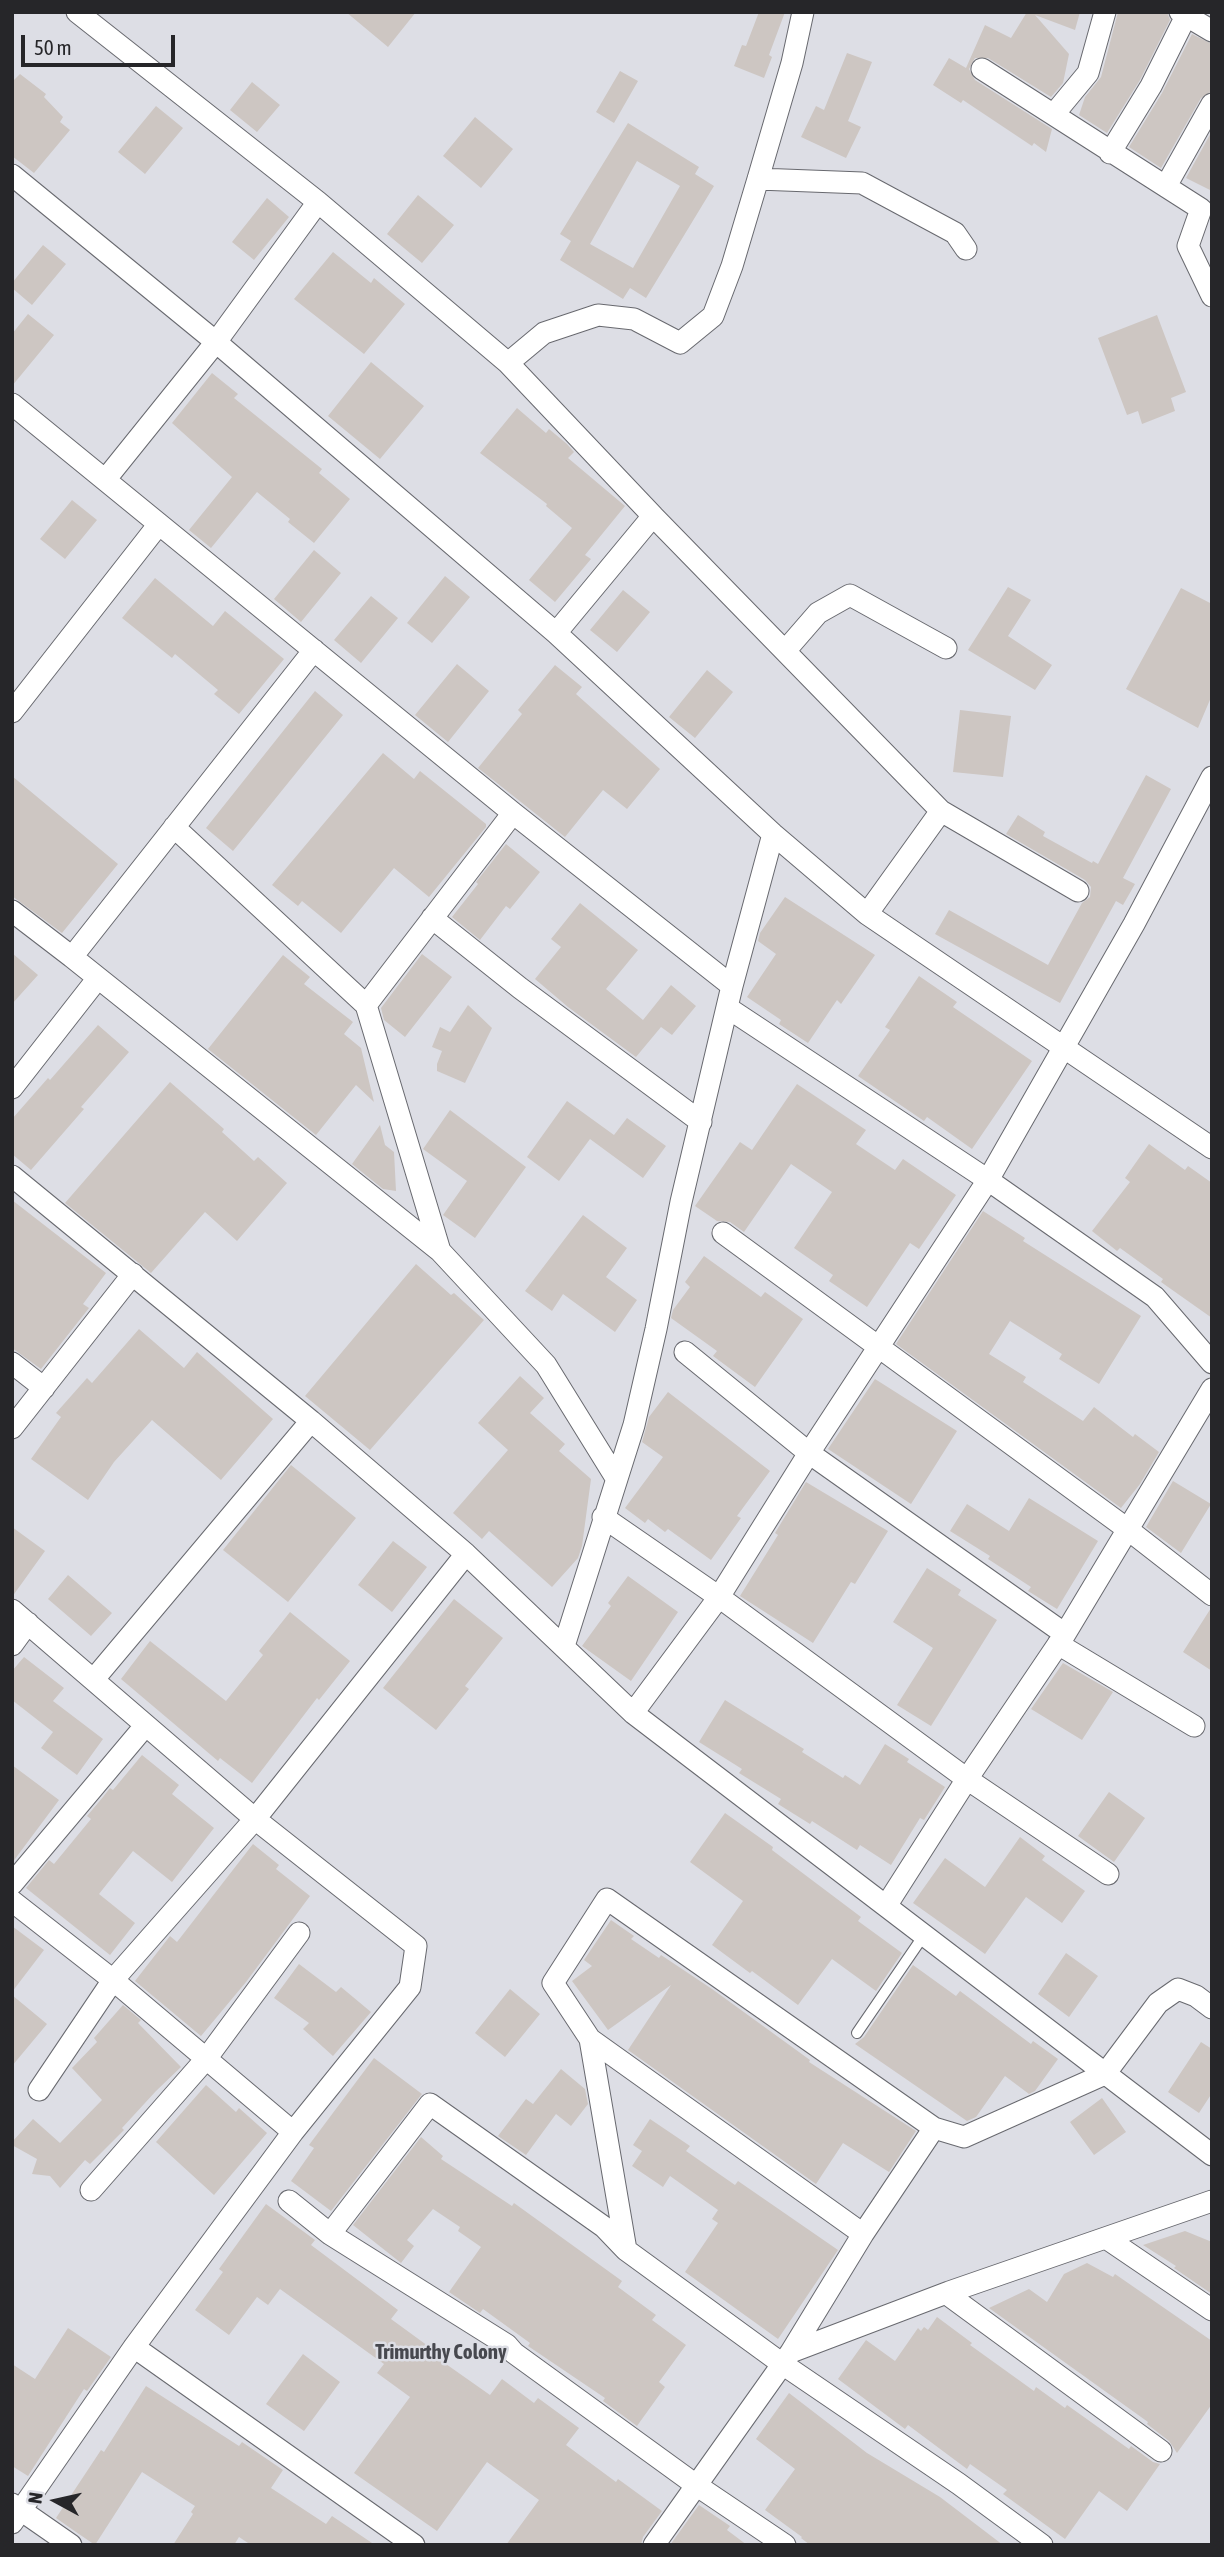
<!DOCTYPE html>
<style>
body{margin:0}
#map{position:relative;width:1224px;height:2557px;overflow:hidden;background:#dddee5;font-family:"Asap Condensed",sans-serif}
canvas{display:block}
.frame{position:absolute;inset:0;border:14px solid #262629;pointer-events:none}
.north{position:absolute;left:21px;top:2466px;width:70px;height:70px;-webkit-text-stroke:5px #dddee5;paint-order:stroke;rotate:278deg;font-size:19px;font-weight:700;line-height:28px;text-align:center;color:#262629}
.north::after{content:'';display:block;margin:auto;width:24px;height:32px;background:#262629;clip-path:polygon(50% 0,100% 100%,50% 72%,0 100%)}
.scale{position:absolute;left:21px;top:35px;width:154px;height:32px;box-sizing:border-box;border:4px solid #262629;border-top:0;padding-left:9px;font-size:21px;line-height:24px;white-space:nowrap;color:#262629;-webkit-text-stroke:5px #dddee5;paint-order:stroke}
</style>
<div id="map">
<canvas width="1224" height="2557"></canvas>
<div class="frame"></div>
<div class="north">N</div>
<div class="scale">50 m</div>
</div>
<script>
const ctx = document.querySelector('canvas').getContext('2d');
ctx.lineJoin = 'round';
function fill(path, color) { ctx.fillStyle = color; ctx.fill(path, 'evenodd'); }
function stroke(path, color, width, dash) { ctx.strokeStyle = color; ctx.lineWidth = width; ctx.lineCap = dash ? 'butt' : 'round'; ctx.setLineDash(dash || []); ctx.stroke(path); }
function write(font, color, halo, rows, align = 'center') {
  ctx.font = font + ' "Asap Condensed",sans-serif'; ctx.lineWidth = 5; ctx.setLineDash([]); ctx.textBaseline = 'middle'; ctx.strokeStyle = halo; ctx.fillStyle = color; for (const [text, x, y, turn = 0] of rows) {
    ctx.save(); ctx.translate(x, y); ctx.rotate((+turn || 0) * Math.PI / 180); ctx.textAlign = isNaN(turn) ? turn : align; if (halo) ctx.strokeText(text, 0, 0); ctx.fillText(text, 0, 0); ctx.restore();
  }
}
const building = new Path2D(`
 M346,12H416L388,47Z
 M759,12H785L769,55L772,57L764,78L734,66L742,45L746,46Z
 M1027,12H1080L1075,30L1035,15L1069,54L1063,83L1051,97L988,58H975L969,69L975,80L1052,129L1046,152L1034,143L1032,146L963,100L961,103L933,85L949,58L966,68L985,25L1011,38Z
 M1118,12H1167L1170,20L1140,80L1107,133L1079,115L1085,97L1101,77Z
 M1192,34L1212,44V91L1201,98L1161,168L1129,147L1162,93Z
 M847,53L872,62L848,121L861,127L846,158L801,137L816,106L824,110Z
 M620,71L638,81L614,123L596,112Z
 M20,74L46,94L44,97L63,117L60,122L70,130L34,173L12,156V82Z
 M252,82L280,105L257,132L230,110Z
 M156,106L183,128L145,174L118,152Z
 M475,117L513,149L481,188L443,156Z
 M628,123L699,167L695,174L714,186L646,298L630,288L623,299L560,260L571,241L560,234ZM637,161L680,186L633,268L590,244Z
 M1212,131V191L1186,178Z
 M418,195L454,225L422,263L387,234Z
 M267,198L289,217L254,260L232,242Z
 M43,245L66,264L32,305L12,288V283Z
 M333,252L371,283L374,278L405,304L364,354L294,299Z
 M28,314L54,335L12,386V334Z
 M1157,315L1186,392L1171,398L1175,411L1142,424L1138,411L1127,415L1098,338Z
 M371,362L424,406L380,459L328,416Z
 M212,373L238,394L234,398L322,469L319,473L350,499L314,543L288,522L290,519L257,492L211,548L189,530L232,477L172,423Z
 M517,408L546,433L549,429L567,444L574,452L568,458L625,506L585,555L591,559L555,602L529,580L572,528L546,506L547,504L480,453Z
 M72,500L97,520L65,559L40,539Z
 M314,550L341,573L301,622L274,599Z
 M445,576L470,597L432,643L407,623Z
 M155,578L213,626L225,611L284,659L239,714L214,694L218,690L175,654L172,658L122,618Z
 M1008,587L1031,600L1008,636L1052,665L1035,690L968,650Z
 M1181,588L1212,604V695L1198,728L1126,689Z
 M623,590L650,612L617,652L590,630Z
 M371,596L398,618L361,663L334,640Z
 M457,664L489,691L448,742L415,715Z
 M555,665L582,687L576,694L660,769L627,809L603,790L565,837L478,768L522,714L518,710Z
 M707,670L733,692L695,738L669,717Z
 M315,691L343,715L233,851L206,828Z
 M960,710L1011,716L1003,777L953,772Z
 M383,753L414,779L420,771L486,824V827L429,897L394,868L341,933L302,901L298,906L272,885Z
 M1146,775L1171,789L1123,878L1135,884L1123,905L1116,901L1060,1003L935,934L949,910L1048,965L1082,903L1090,897L1091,887L1085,880L1006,834L1018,815L1045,832L1043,836L1092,863L1093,861L1098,864Z
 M12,776L118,864L62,933L12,896Z
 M506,844L540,872L510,909L506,906L480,940L452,917L478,884L476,882Z
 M785,897L875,955L841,1004L837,1000L808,1043L779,1024L781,1020L747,997L776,954L758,941L760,933Z
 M580,903L638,950L606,989L643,1020L671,985L696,1006L672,1035L661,1027L636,1057L568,1007L535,979L561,947L551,939Z
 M12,953L38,975L12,1004Z
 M422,954L452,977L405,1037L384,1020L381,1008Z
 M283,955L310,977L304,984L353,1022L344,1034L361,1048L374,1102L356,1085L316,1135L208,1049Z
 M919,976L957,1002L953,1007L1032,1061L972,1149L927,1117L924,1121L858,1076L890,1030L885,1027Z
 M468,1005L492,1028L465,1083L437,1071V1064L442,1051L432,1047L440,1027L450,1032Z
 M98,1025L129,1052L81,1107L84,1109L31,1170L12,1154V1119L48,1078L50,1080Z
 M170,1082L224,1129L222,1132L254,1161L258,1157L287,1183L237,1241L205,1212L151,1273L65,1203Z
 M797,1084L866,1130L856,1144L895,1170L903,1159L956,1195L919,1249L910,1243L867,1307L829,1281L833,1275L794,1248L832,1192L791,1164L744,1232L730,1222L717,1221L695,1206L740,1142L752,1150Z
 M567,1101L614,1135L627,1118L666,1146L643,1178L590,1139L559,1181L527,1157Z
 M450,1110L526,1167L475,1238L443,1215L467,1181L423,1149Z
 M380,1125L385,1145L394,1152L396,1191L383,1189L352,1164Z
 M1149,1144L1185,1170L1188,1166L1212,1183V1318L1161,1282L1163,1279L1120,1248L1117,1251L1092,1231L1130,1182L1125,1178Z
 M12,1200L106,1273L83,1304L89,1308L41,1369L12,1348Z
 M983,1211L1025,1238L1023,1241L1141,1316L1099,1384L1059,1359L1062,1354L1010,1321L989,1354L1026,1377L1023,1382L1083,1421L1094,1407L1133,1437L1135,1434L1159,1452L1140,1484L1121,1508L896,1344Z
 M583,1215L627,1248L606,1277L637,1300L615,1332L563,1294L552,1311L525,1291Z
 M704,1256L761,1297L765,1292L803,1319L755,1387L713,1356L717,1351L671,1318L673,1310L690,1287L685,1282Z
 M416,1264L451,1295L454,1293L484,1320L370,1450L305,1396Z
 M139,1329L184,1368L197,1352L273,1419L221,1480L152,1420L114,1462L88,1500L31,1459L61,1417L56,1413L87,1378L92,1383Z
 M520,1376L544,1398L530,1413L565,1444L559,1451L591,1479L582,1546L578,1558L552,1587L489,1531L482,1539L453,1513L508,1450L478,1423Z
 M875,1379L957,1431L911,1504L828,1449Z
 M668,1392L770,1471L737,1516L741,1518L711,1560L668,1529L665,1532L648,1519L645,1523L625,1508L663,1457L642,1442L649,1417Z
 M291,1465L356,1518L288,1602L223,1550Z
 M1173,1481L1211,1504L1181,1553L1146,1527Z
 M806,1482L888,1531L855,1584L851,1582L813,1643L740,1596L778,1535L775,1533Z
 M1029,1498L1098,1541L1057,1609L1028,1591L1031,1587L988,1559L990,1556L950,1531L967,1504L1009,1531Z
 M12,1527L45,1551L12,1597Z
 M393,1541L427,1567L392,1612L358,1585Z
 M927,1568L961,1590L958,1595L997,1620L931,1726L897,1705L933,1648L893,1622Z
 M68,1575L112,1613L91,1636L48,1599Z
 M628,1576L678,1612L631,1681L582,1646L611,1606L608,1603Z
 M454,1599L503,1638L465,1686L469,1689L436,1730L383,1688Z
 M1211,1608H1212V1671L1183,1652Z
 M290,1612L350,1661L319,1700L317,1698L252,1783L220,1758L218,1761L121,1679L150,1641L226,1701L263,1655L259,1651Z
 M24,1657L64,1688L53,1701L103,1739L77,1775L41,1748L53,1732L12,1700V1671Z
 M1063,1663L1113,1692L1082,1740L1031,1709Z
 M725,1700L804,1749L802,1752L843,1778L845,1775L860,1785L885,1744L909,1759L907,1762L945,1787L924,1820L920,1818L891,1865L860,1845L857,1850L812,1821L810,1824L778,1804L781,1799L739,1773L742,1769L699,1742Z
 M142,1755L179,1785L172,1794L214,1828L172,1882L133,1851L99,1894L135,1923L110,1955L26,1888L49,1860L54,1864L91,1819L87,1816L103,1797L110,1788L113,1790Z
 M12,1765L59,1800L12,1863Z
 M1109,1792L1145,1818L1114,1862L1078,1836Z
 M725,1813L773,1847L772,1850L861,1917L858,1921L902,1953L876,1991L832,1959L798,2005L752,1971L750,1973L712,1945L743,1901L690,1862Z
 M1020,1837L1045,1856L1042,1860L1085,1891L1062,1923L1026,1897L985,1954L913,1903L945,1858L985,1887Z
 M253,1844L279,1865L276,1869L310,1896L246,1982L201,2036L135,1981L170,1936L177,1942Z
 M611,1920L634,1936L631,1939L659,1958L661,1955L712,1989L810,2060L809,2062L916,2131L889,2172L843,2143L816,2184L628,2050L671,1985L608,2030L572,1981L592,1966L584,1960Z
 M12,1926L44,1950L12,1992Z
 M1066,1953L1098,1976L1069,2017L1038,1994Z
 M299,1964L336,1992L341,1987L371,2012L333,2056L303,2029L309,2023L274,1998Z
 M913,1965L956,1996L960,1991L1031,2044L1033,2041L1058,2059L1035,2091L1029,2094L1005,2076L976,2117L967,2121L855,2044L864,2037Z
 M510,1989L540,2014L505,2057L475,2033Z
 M12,1995L47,2024L12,2066Z
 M123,2005L141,2020L138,2023L181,2067L156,2091L122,2128L124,2130L90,2164L85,2160L60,2188L50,2176L32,2174L37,2159L12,2145V2142L33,2119L60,2143L102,2100L72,2068L97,2042L94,2038Z
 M1201,2042L1212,2049V2093L1199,2113L1168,2092Z
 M374,2058L422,2094L331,2211L291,2181L314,2148L309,2145Z
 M561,2069L585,2089L588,2104L571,2126L556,2114L526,2155L498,2136L526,2099L533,2104Z
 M206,2085L236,2112L239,2108L267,2133L214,2195L156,2142Z
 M1102,2098L1126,2132L1094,2155L1070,2122Z
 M650,2119L690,2146L686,2151L735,2185L738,2181L838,2250L778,2339L685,2272L718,2223L712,2219L718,2210L670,2176L663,2187L632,2166L642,2151L633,2145Z
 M421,2137L443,2156L441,2159L512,2206L514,2203L622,2281L618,2287L656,2315L652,2320L686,2345L659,2382L665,2387L637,2426L603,2401L605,2398L528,2346L530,2343L483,2309L480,2313L449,2292L481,2247L458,2231L460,2227L433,2209L407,2240L414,2246L401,2263L353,2225Z
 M266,2204L315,2240L311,2245L398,2310L391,2319L439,2354L436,2357L490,2395L502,2379L534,2403L538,2398L579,2428L566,2445L616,2482L618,2479L662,2511L643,2537L641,2545H506L539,2500L487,2462L437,2531L354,2473L410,2397L377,2373L384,2364L280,2289L268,2305L257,2297L229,2335L195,2310L223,2272L219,2269Z
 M1185,2231L1212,2242V2294L1174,2268L1176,2266L1143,2245Z
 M1087,2263L1113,2277L1115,2274L1212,2341V2404L1177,2453L1169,2441L1147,2424L1148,2422L989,2308L1029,2289L1047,2302L1064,2274Z
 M937,2317L972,2343L970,2345L1034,2391L1036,2387L1065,2408L1067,2405L1129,2449L1131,2446L1153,2462L1160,2464L1127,2511L1099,2491L1065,2539L1003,2494L1007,2490L970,2464L967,2469L908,2425L905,2429L838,2379L866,2340L895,2361L918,2328L921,2331L924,2327L928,2330Z
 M68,2328L111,2357L87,2391L84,2389L28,2476L12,2466V2364L35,2379Z
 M303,2354L340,2382L304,2431L266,2404Z
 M146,2386L239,2446L242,2442L283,2470L271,2488L326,2524L332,2516L375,2545H251L239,2537L234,2545H173L193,2514L191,2512L195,2506L142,2472L95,2545L76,2532L56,2518L101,2450L104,2452Z
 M789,2393L867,2453L940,2497L1003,2545H810L801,2538L802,2537L765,2510L795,2469L756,2439Z
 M699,2505L730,2526L727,2530L747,2545H670Z`);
const lane = new Path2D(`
 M857,2033L924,1935`);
const street = new Path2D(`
 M77,12L318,202L508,363L653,516L556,633
 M1180,12L1212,31
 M982,69L1201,209L1188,246L1212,296
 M1054,114L1088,73L1105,12
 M1110,153L1151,86L1188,12
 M12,175L216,342L556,633L773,834L867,914L1212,1148
 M758,179L862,183L955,233L966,249
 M1166,186L1212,104
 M508,363L544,333L598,315L634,319L680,343L713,316L732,266L758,179L792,63L803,12
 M12,404L513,813L732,986
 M105,480L216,342L318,202
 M653,516L941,811
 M785,651L818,613L850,595L946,648
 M12,712L159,524
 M513,813L366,1005L440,1251L546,1365L616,1478
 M174,827L366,1005
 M12,911L72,957L314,650
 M867,914L941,811L1078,891
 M432,918L520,988L701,1122
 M72,957L440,1251
 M728,1008L988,1180L1155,1297L1212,1363
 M12,1088L98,978
 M12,1176L311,1421L466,1554L633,1713L1212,2155
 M723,1233L1126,1528L1212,1595
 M685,1352L809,1453L1065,1634
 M12,1363L44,1388
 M12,1428L133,1274
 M603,1517L719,1597L967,1779L1108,1874
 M12,1610L255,1819L416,1946L410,1987L293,2132L134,2347L12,2523
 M1058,1644L1194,1726
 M12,1645L28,1623
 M564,1646L634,1425L656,1329L681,1202L732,986L773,834
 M94,1679L311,1421
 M633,1713L719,1597L809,1453L988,1180L1134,924L1212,777
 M12,1884L145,1726
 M12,1901L113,1980L293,2132
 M886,1906L967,1779L1065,1634L1212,1389
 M590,2039L863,2234
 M39,2090L113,1980L255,1819L466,1554
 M91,2190L206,2059L299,1933
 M289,2201L330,2234L507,2345L514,2353L696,2485L785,2545
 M330,2234L430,2104L604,2227L626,2250
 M1106,2238L1212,2310
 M947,2294L1161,2451
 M134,2347L414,2545
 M791,2352L863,2234L934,2128
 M12,2504L71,2545
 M654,2545L791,2352L949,2292L1212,2201
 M1042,2545L959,2484L781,2363L626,2250L590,2039L553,1983L607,1899L934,2128L964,2137L1105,2074L1158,2003L1178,1989L1196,1996L1212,2008`);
const neighbourhoodNames = [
 ["Trimurthy Colony",441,2352]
];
fill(building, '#cdc6c2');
stroke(lane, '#68696f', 12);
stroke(street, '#68696f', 23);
stroke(lane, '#fff', 10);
stroke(street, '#fff', 21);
write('bold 21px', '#47484e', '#dddee5', neighbourhoodNames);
</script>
